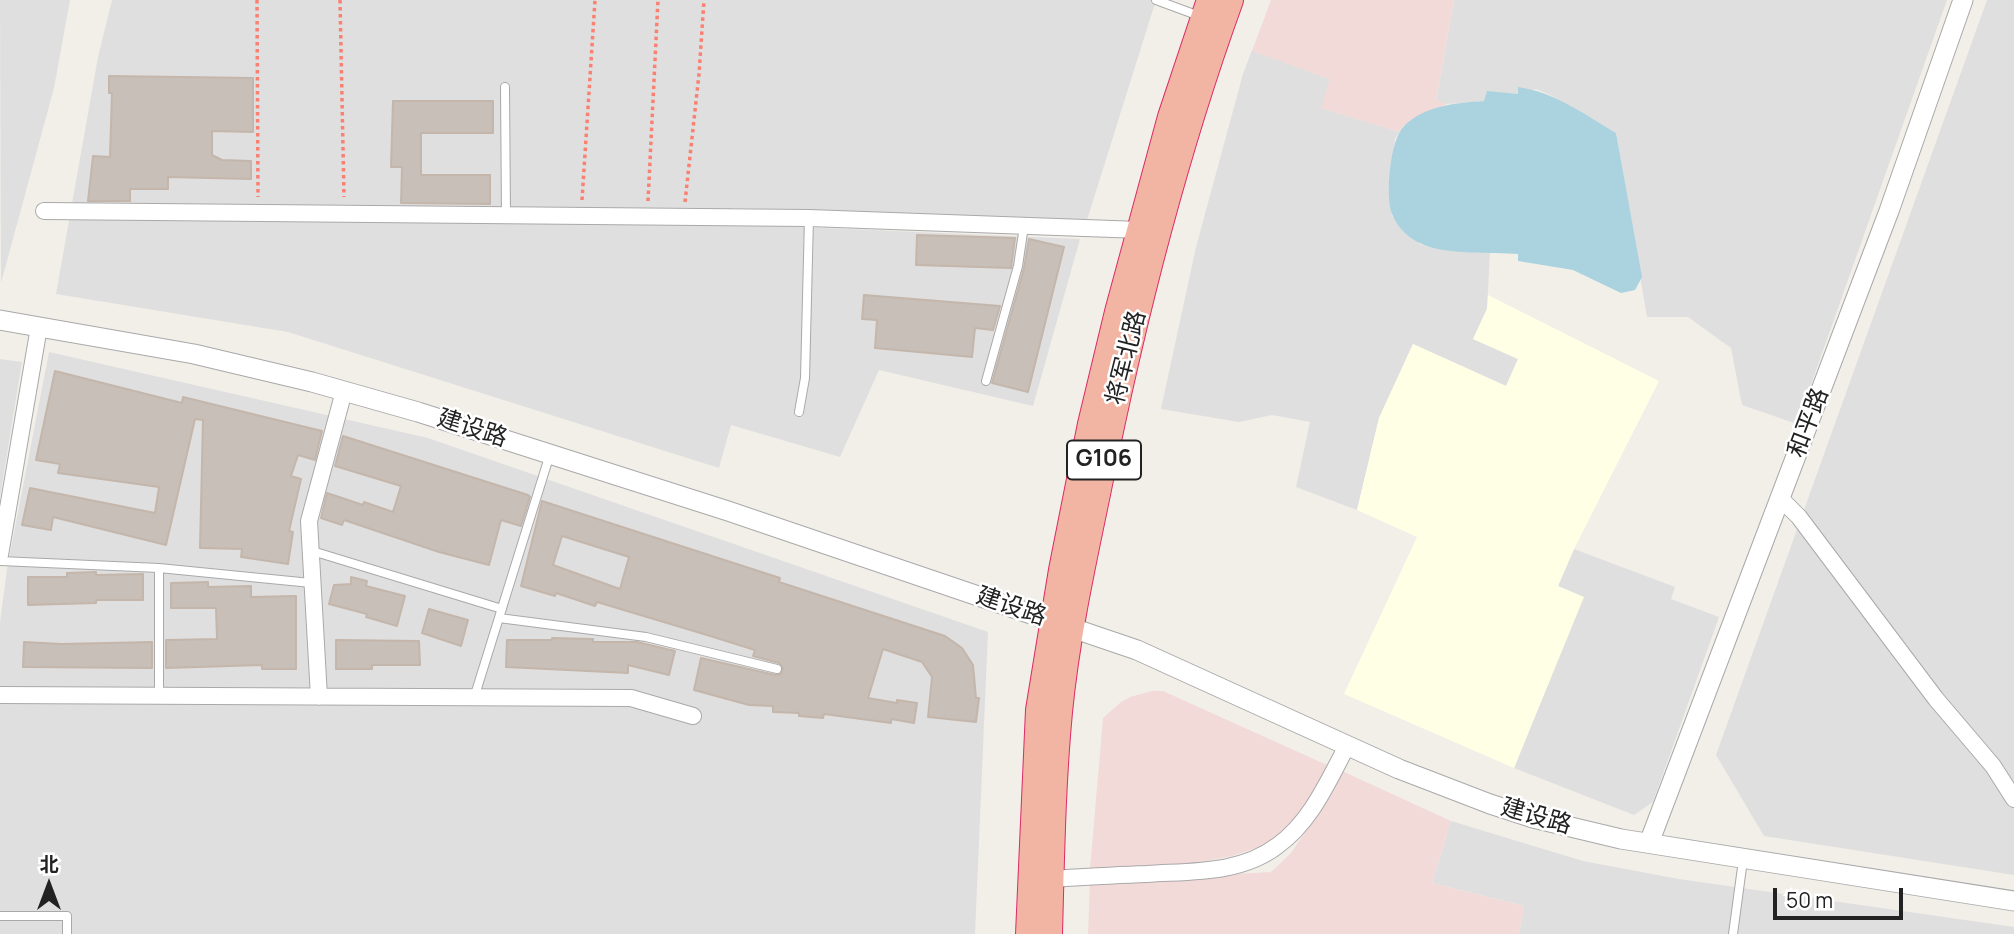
<!DOCTYPE html>
<meta charset="utf-8">
<style>
body{margin:0}
#map{position:relative;width:2014px;height:934px;overflow:hidden;background:#f2efe9;font-family:Manrope,"Noto Sans SC",sans-serif}
canvas{display:block}
.north{position:absolute;left:14px;top:850px;width:70px;height:70px;-webkit-text-stroke:5px #fff;paint-order:stroke;rotate:0deg;font-size:19px;font-weight:700;line-height:28px;text-align:center;color:#222}
.north::after{content:'';display:block;margin:auto;width:24px;height:32px;background:#222;clip-path:polygon(50% 0,100% 100%,50% 72%,0 100%)}
.scale{position:absolute;left:1773px;top:888px;width:130px;height:32px;box-sizing:border-box;border:4px solid #222;border-top:0;padding-left:9px;font-size:21px;line-height:24px;white-space:nowrap;color:#222;-webkit-text-stroke:5px #fff;paint-order:stroke}
</style>
<div id="map">
<canvas width="2014" height="934"></canvas>
<div class="north">北</div>
<div class="scale">50 m</div>
</div>
<script>
const ctx = document.querySelector('canvas').getContext('2d');
ctx.lineJoin = 'round';
function fill(path, color) { ctx.fillStyle = color; ctx.fill(path, 'evenodd'); }
function stroke(path, color, width, dash) { ctx.strokeStyle = color; ctx.lineWidth = width; ctx.lineCap = dash ? 'butt' : 'round'; ctx.setLineDash(dash || []); ctx.stroke(path); }
function write(font, color, halo, rows, align = 'center') {
  ctx.font = font + ' Manrope,"Noto Sans SC",sans-serif'; ctx.lineWidth = 5; ctx.setLineDash([]); ctx.textBaseline = 'middle'; ctx.strokeStyle = halo; ctx.fillStyle = color; for (const [text, x, y, turn = 0] of rows) {
    ctx.save(); ctx.translate(x, y); ctx.rotate((+turn || 0) * Math.PI / 180); ctx.textAlign = isNaN(turn) ? turn : align; if (halo) ctx.strokeText(text, 0, 0); ctx.fillText(text, 0, 0); ctx.restore();
  }
}
const residential = new Path2D(`
 M0,0H70L54,88L1,283Z
 M112,0H1156L1087,220L733,208V224L1080,239L1033,406L879,370L840,457L731,425L719,468L288,332L56,294L98,57Z
 M1454,0H1947L1797,424L1742,405L1731,348L1688,317H1647L1616,133L1550,95L1536,89L1518,94L1487,92L1485,101L1447,104L1436,101Z
 M1987,0H2014V875L1764,836L1716,755Z
 M1252,50L1330,79L1322,108L1399,132L1395,139L1390,201L1392,216L1420,244L1428,247L1490,252L1487,309L1473,339L1518,359L1506,386L1413,344L1379,418L1357,510L1296,487L1310,422L1272,415L1239,422L1161,409L1196,247L1243,74Z
 M49,352L428,438L988,632L975,934H0V622L7,569Z
 M0,359L22,362L0,497Z
 M1574,549L1675,587L1671,599L1719,617L1653,802L1634,815L1514,768L1583,597L1558,586Z
 M1451,821L1583,861L1679,879L2014,927V934H1519L1524,906L1432,883Z`);
const commercial = new Path2D(`
 M1271,0H1454L1436,100L1447,104L1403,126L1399,132L1321,108L1330,79L1252,51Z
 M1152,691H1163L1327,765L1309,805L1281,835L1259,847L1232,856L1176,867L1090,869L1103,718L1121,702L1130,697Z
 M1342,771L1451,821L1432,883L1524,906L1519,934H1088L1090,882L1271,872L1291,853L1316,816Z`);
const education = new Path2D(`
 M1488,295L1659,381L1574,549L1558,586L1584,597L1514,768L1344,694L1417,537L1357,510L1379,418L1413,344L1506,386L1518,359L1473,339L1487,309Z`);
const water = new Path2D(`
 M1518,87C1555,92 1585,115 1616,133L1642,277L1635,290L1621,293L1573,270L1518,261V254C1493,252 1444,255 1422,244C1409,239 1397,227 1392,214C1385,197 1390,139 1404,126C1426,105 1456,103 1484,101L1487,91L1518,94Z`);
const building = new Path2D(`
 M109,76L253,78V132L212,131V155L222,160L251,161V179L168,177V189H130V201H88L93,156L110,157L112,93H109Z
 M393,101H493V133H421V175H490V204L401,203L402,167H391Z
 M917,235L1015,238L1011,268L916,265Z
 M1029,239L1064,247L1028,392L992,383L1024,268Z
 M864,295L1000,306L993,330L975,328L972,357L875,348L877,320L862,319Z
 M55,371L182,403L183,397L322,431L315,460L298,455L291,476L301,479L289,531L293,532L288,564L241,557L242,549L200,548L203,420L195,419L166,545L53,517L51,530L22,525L30,488L155,513L159,487L58,473L60,464L36,460Z
 M343,436L528,495L530,497L521,526L501,520L489,565L439,552L344,520L342,525L321,518L327,493L363,505L364,502L393,512L401,486L335,466Z
 M542,501L780,578L779,582L945,636L962,648L973,665L976,698H979L976,722L928,717L932,677L922,662L883,649L868,698L897,703V700L917,703L914,723L891,719V723L824,714L823,718L799,716V713L773,712V706L749,705L694,690L701,658L775,675L781,674L783,668L779,663L753,656L755,650L707,635L597,602L595,606L556,593L555,596L521,586ZM562,536L629,557L620,589L553,565Z
 M96,572V575L143,574V600H96V603L28,605V577H67V573Z
 M351,577L367,581L366,586L405,596L397,626L366,617L367,614L329,604L334,585L351,584Z
 M208,582V587L251,586V597L296,596V669H262V665L166,668V640L217,639L216,608H171V583Z
 M429,609L468,620L461,646L422,633Z
 M552,638L593,639V642H637L675,651L669,675L628,665V673L506,667L507,640H552Z
 M336,640L419,641L420,665H372V669H336Z
 M24,642L62,644L152,642V668L23,667Z`);
const path = new Path2D(`
 M257,0L258,197
 M340,0L344,197
 M582,200L595,0
 M648,201L658,0
 M685,202L699,74L704,0`);
const service = new Path2D(`
 M1156,0L1202,17
 M505,87L506,217
 M986,381L1018,266L1024,226
 M799,412L805,378L809,218
 M309,550L502,609
 M0,561L159,568L311,583
 M499,618L646,637L777,669
 M159,696V568
 M474,698L550,454
 M0,916H67V934
 M1733,934L1743,860`);
const minor = new Path2D(`
 M44,211L809,218L1140,230
 M1780,498L1799,517L1936,699L1993,766L2014,799
 M0,555L39,327
 M0,695L631,698L693,716
 M319,697L309,521L344,391
 M1050,879C1083,877 1115,875 1147,874C1191,871 1240,874 1277,846C1311,822 1328,781 1347,746`);
const tertiary = new Path2D(`
 M0,320L194,354L312,382L418,412L728,511L1137,650L1399,769L1490,804L1533,818L1621,839L2014,901
 M1649,843L1889,211L1963,0`);
const trunk = new Path2D(`
 M1029,934L1039,710L1062,570L1091,424L1118,312L1171,117L1210,0
 M1049,934C1051,861 1052,786 1059,712C1066,639 1082,566 1097,494C1130,328 1172,160 1230,0`);
const shields = [
 [1104,460,74]
];
const shieldNames = [
 ["G106",1104,460]
];
const streetNames = [
 ["将军北路",1127,358,-76],
 ["和平路",1809,423,-69],
 ["建设路",472,429,18],
 ["建设路",1011,607,19],
 ["建设路",1536,817,16]
];
fill(residential, '#e0dfdf');
fill(commercial, '#f2dad9');
fill(education, '#ffffe5');
fill(water, '#aad3df');
fill(building, '#c7bfb8');
stroke(building, '#c4b6ab', 2);
stroke(service, '#a9a9a9', 10);
stroke(minor, '#a9a9a9', 18);
stroke(tertiary, '#a9a9a9', 21);
stroke(trunk, '#dc2a67', 28);
stroke(path, '#fa8072', 3.5, [3.5, 3.5]);
stroke(service, '#fff', 8);
stroke(minor, '#fff', 16);
stroke(tertiary, '#fff', 19);
stroke(trunk, '#f2b4a3', 26);
for (const [x, y, w] of shields) { const box = new Path2D(); box.roundRect(x - w / 2, y - 19.5, w, 39, 5); ctx.fillStyle = '#fff'; ctx.fill(box); stroke(box, '#222', 2); }
write('bold 23px', '#222', null, shieldNames);
write('24px', '#222', '#fff', streetNames);
</script>
